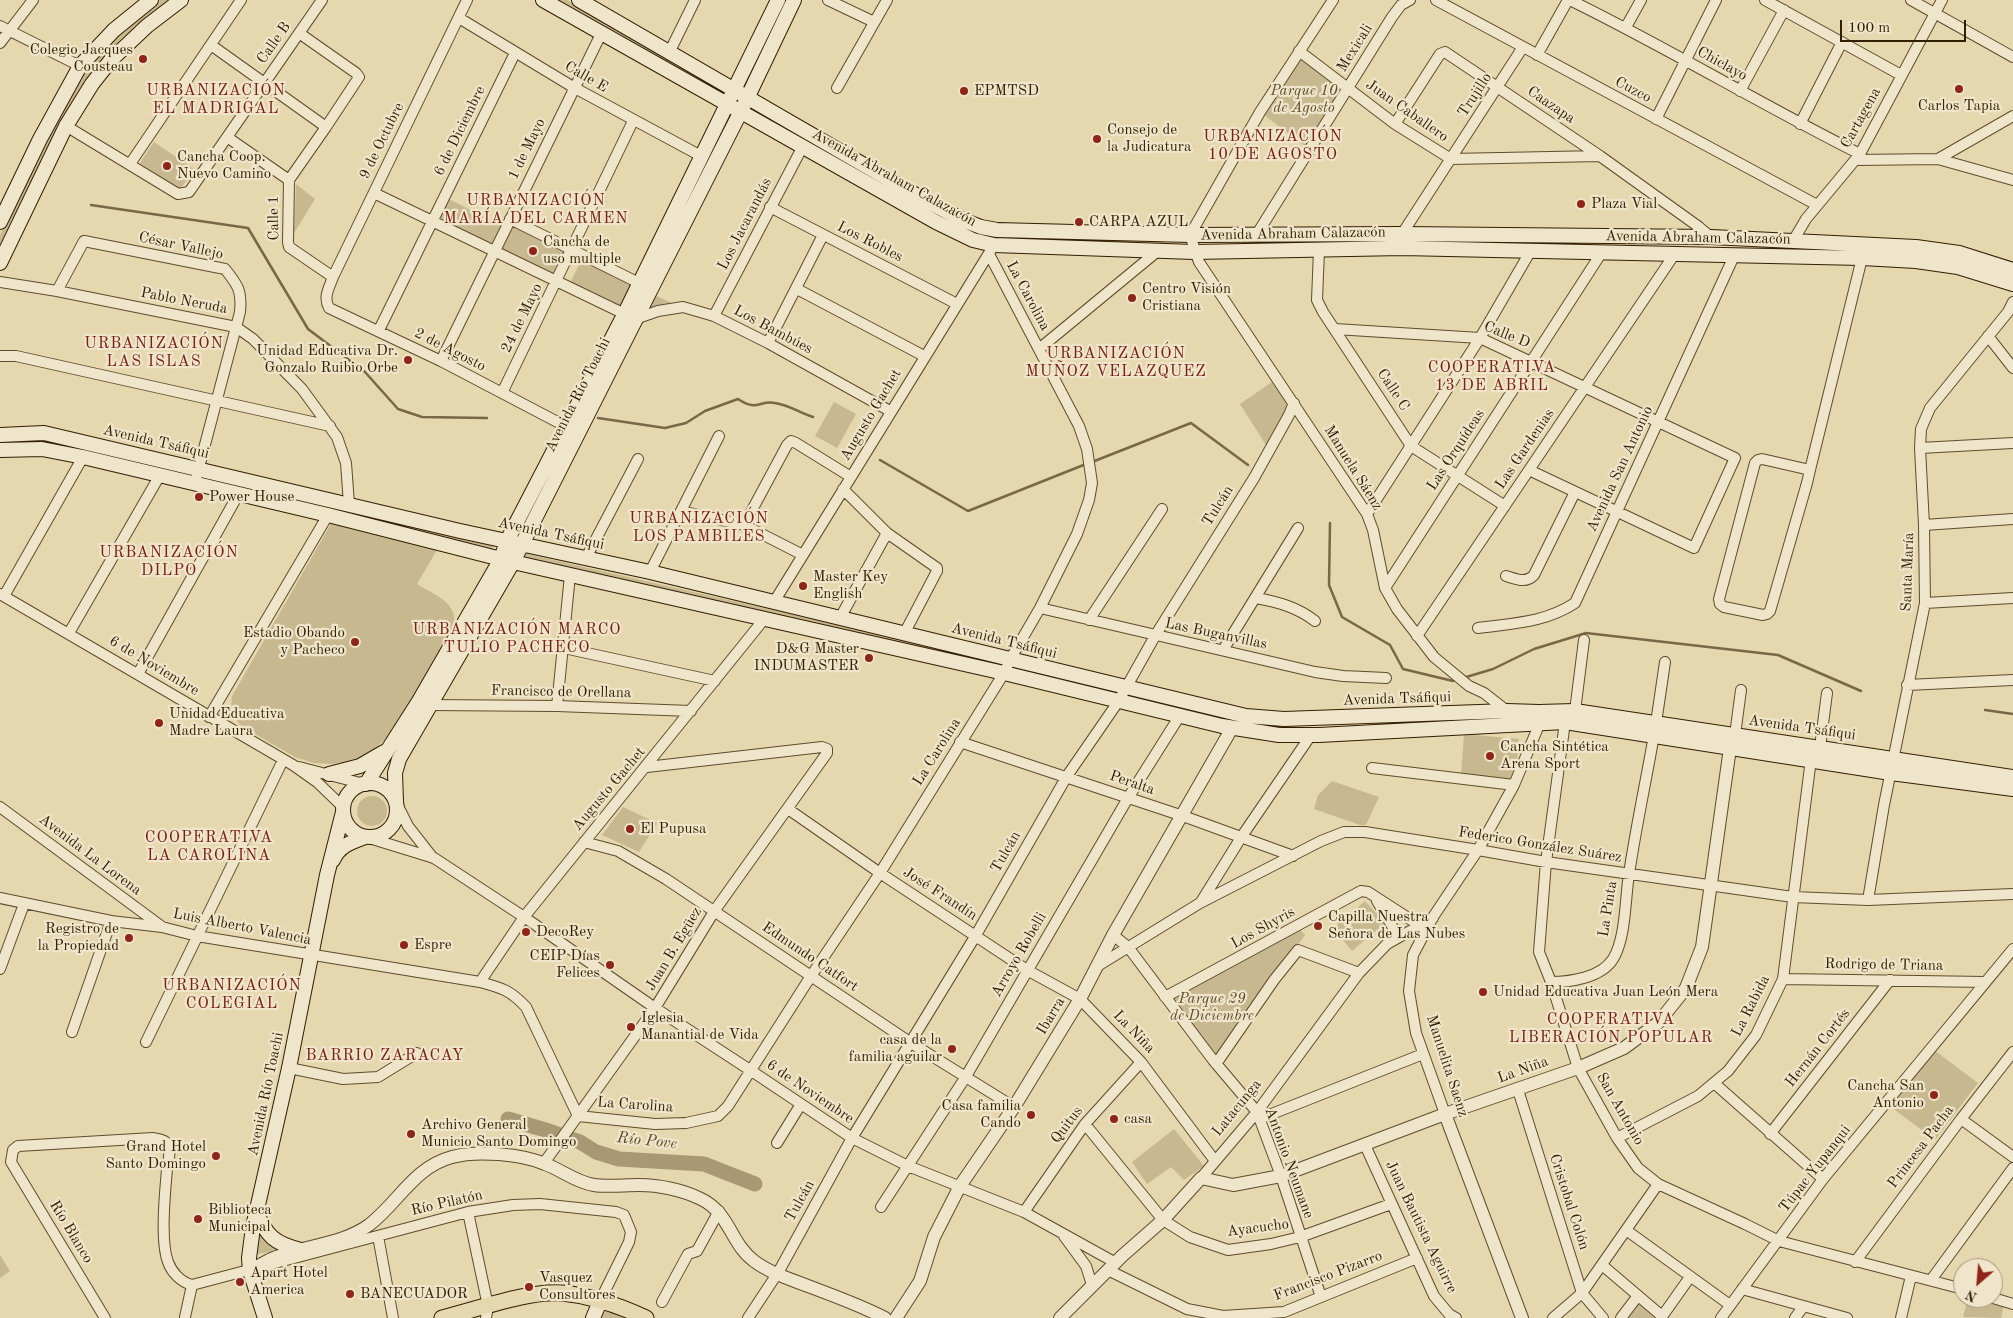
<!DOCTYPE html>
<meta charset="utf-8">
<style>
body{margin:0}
#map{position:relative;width:2013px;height:1318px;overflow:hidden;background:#e5d7ae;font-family:"Old Standard TT",serif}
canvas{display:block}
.north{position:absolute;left:1953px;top:1258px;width:50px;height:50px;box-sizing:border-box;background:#eee5ca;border:1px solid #a39579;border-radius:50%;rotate:207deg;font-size:14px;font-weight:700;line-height:20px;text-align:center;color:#321e00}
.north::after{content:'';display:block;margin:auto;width:18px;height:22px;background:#8f2418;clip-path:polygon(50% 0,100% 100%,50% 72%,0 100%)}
.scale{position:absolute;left:1840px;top:20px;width:126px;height:22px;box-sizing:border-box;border:2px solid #321e00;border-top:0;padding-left:6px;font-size:15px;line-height:18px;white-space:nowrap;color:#321e00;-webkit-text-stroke:4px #eee5ca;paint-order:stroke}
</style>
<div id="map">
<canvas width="2013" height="1318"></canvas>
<div class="north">N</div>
<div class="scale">100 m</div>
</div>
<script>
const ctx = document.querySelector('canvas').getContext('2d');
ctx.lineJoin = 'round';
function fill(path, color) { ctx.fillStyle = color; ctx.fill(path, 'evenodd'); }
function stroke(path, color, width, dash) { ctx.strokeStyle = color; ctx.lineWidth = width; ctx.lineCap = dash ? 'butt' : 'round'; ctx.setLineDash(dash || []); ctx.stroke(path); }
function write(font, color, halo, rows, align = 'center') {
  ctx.font = font + ' "Old Standard TT",serif'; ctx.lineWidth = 4.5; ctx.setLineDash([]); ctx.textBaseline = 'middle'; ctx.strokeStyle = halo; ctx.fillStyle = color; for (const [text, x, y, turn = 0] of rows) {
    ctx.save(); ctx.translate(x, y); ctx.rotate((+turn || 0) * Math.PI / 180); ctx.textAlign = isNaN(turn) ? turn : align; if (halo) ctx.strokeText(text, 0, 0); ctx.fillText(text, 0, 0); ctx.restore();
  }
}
const green = new Path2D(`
 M160,0H169L122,38L91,72L63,118L0,248V235L58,115L85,69L119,34Z
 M557,0H567L721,88L719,91Z
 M1299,51L1348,88L1309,149L1260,112Z
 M753,108L968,226L1165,240V243L1048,242L991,238L979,235L918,206L751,112Z
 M154,142L194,169L180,190L140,163Z
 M296,184L315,199L294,233Z
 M447,198L502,226L492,247L436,219Z
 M512,223L567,251L554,278L498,251Z
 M582,259L633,285L621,310L569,285Z
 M652,294L676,305L641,314Z
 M1272,382L1288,406L1266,445L1240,404Z
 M834,402L856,414L837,448L815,436Z
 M43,438L193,473L192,477L0,444V440Z
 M200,474L493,546L492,551L200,478Z
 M332,522L437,550L417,584C436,596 459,602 454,629L394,731L369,754L352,761L332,764L314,763L295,757L241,726C233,717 230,708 232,696Z
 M523,553L1004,663L1003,667L523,556Z
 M1464,734L1519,739L1515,779L1461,774Z
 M1332,781L1379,797L1366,825H1360L1314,809L1318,795Z
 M357 811a15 15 0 1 1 30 0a15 15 0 1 1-30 0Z
 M623,807L657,823L639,852L602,835Z
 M1365,901L1385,923L1352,951L1333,928Z
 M1297,926L1305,935L1213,1060L1165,997Z
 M1934,1050L1978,1083L1935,1140L1891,1107Z
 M1174,1129L1204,1166L1184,1180L1171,1167L1147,1184L1132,1162Z
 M259,1233L273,1245L288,1250L256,1254Z
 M0,1255L10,1271L0,1278Z
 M1968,1298H1979L2004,1305L2001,1318L1963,1317Z
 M1638,1300L1658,1316L1657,1318H1624Z
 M606,1309L628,1318H602Z`);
const stream = new Path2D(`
 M91,205L248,228L308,329L365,372L398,409L422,417L487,418
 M598,418L665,428L686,423L705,411L738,399C757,412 759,400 775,403C789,405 800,413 813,417
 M880,460L968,511L1086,464
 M1092,462L1191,423L1248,465
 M1330,523L1329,585L1342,617L1390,645L1403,669L1453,681L1457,679
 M1463,678L1493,669L1534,649L1586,633L1778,655L1861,691
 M1985,710L2013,714`);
const river = new Path2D(`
 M508,1119L549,1131L580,1142L596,1152L619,1159L704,1164L755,1184`);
const minor = new Path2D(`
 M467,0L333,277C329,288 323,297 329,308L441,361L567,427
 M828,0L874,22
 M1333,0L1260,112L1190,235L1199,262L1367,514L1373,530L1385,588L1397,609L1434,657L1469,686L1484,693L1507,711
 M1436,0L1817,205
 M1570,0C1668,48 1762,105 1860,154
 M1765,0L1901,75
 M1911,0L2013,57
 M459,18L573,87L701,156
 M0,26L80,66
 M1626,27L1641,0
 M0,43L33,0
 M211,45L326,127
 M1299,51L1395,124L1451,159L1600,156
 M669,53L695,0
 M1537,55L1568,0
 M837,88L887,0
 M1740,91L1784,10
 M1656,119L1716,0
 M1395,124L1440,54L1445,52L1600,156L1699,227L1711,237
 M1800,124L1842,42
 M66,126L178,194L189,192L322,0
 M227,137L289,180
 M1938,159L2013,116
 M1855,160L1938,159L2013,180
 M130,164L241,0
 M289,180L326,127L359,77L356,73L299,33
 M289,180L288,242L289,247L333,277
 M374,193L635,319L658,311L683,307L714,316L768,343L890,411
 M770,207L957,304
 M510,219L639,283
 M1257,234L1392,17L1401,5L1410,0
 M1402,234L1523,47
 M1793,241L1806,219L1860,154L1942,0
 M1319,250L1317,300L1323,312L1411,446L1505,506
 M0,282L57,291L236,327L253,339L302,389L337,437L346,463L349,504
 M797,289L924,356
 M57,291L84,241L225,269C238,285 242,291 240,312L197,475
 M714,316L803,146
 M1335,329L1480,338L1735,458L1694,548L1529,470
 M379,330L515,53
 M1988,336L2013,368
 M768,343L823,235
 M1039,349L1159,250
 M0,356H16L330,426
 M441,361L602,32
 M502,393L633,121
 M1920,448L2013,443
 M1810,470L1762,459L1758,460L1755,463L1719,599L1720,604L1724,607L1763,615L1767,614L1770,611L1807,483L1810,470L1862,258
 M843,489L887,533L937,568V571L904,634
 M681,511L744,525L803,555
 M1367,514L1480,338L1530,252
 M744,525L787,445L791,441L796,443L851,477
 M1924,525L2013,519
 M586,558L638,459
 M650,572L719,436
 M1506,576C1516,579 1526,584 1534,575L1575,492
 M1385,588L1602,252
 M0,594L293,765L317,782L343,807
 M4,596L83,457
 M1256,598C1278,602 1297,607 1315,621
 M774,602L991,250
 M1925,603L2013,598
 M1040,608L1315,672L1343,676L1386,678
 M840,618L887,533
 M1089,620L1162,509
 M1478,628C1514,623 1544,623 1575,603L1734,256
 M69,633L160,475
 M1417,636L1674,255
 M564,648L715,681
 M1223,650L1298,528
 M138,674L239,493
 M1907,685L2013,680
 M430,705L557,706L691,711
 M557,706L570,575
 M1575,711L1584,640
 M209,717L328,515
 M1565,722L1546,862L1539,952L1551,982L1578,1068L1617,1138L1638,1168L1658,1184L1745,1224L1779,1241L1963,1289
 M1656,723L1665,662
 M1735,735L1741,690
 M960,742L1183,816L1293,856
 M1820,747L1827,693
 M299,767L364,784
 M1372,768L1514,785
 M397,804L408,826L433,858
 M0,807L161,926
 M788,809L880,873L1027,970L1080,999L1141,1062L1215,1161
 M369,838L434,858L524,917L655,1008L750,1070L852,1138L908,1166L1024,1212L1116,1263
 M584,842L618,851L666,879L911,1043L1014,1107
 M0,898L111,921L162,927L197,936L480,982C502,988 510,990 526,1007L578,1116
 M1868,900L1884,805L1925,603L1924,525L1920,448L1921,429L1930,408L2008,312L2013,302
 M1377,901L1398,936
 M1201,902L1242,836L1311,735
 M1113,935L1128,947L1213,1060L1257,1112L1281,1176L1321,1297
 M1096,967L1200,903L1321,841L1344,832H1365L1478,850L1546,862L1793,897L1868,900L2013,894
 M0,969L24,904
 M1783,979L1985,982
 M480,982L524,917L765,618
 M1551,982C1570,982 1601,978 1613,959C1626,938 1625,899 1629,874C1636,827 1646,781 1654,735
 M1165,997L1361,891L1368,892L1419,925
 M72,1032L111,921
 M146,1042L283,760
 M1216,1064L1274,980L1298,950L1359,973
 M289,1068L343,1079L378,1077L417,1053
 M1714,1083L1823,1179
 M1518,1090L1582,1293L1603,1318
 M1445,1114L1416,1033L1409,991L1413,955L1433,917L1478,850L1514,785L1539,725
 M578,1116L655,1124L686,1123L718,1116L728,1106L811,976L880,873L1004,673L1011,658L1040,608L1077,534L1089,500L1092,483L1087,449L1079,426L989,254
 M1259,1119L1423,1054
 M1961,1119L2013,1157
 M1085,1124L1163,1220L1190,1237L1228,1250L1271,1244L1300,1237L1391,1204
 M1770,1134L1890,980
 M1617,1138L1698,1096L1728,1071L1756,1035L1783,979L1811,759
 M777,1143L801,1104
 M1365,1145L1434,1296L1449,1314L1456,1318
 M544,1163L655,1008L715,910L827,753V749L822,747L647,767
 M1201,1178L1257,1112L1359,973L1387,944L1433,918
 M881,1207L965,1078L1128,798L1179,717
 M468,1212L488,1306L486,1318
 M1024,1212L1085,1124L1141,1062
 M1626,1230L1730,1305
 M378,1236L393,1318
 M1064,1236L1086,1266L1092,1285
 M1855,1262L1961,1119L2013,1052
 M1602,1265L1662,1316
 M1108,1270L1187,1309L1223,1316L1284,1312L1417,1258
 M1931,1280L2013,1168
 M1742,1289L1847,1318
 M1993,1298L2013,1304
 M662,1302L688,1254L697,1251L719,1211
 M185,1317L192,1285
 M105,1318L11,1162L13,1150L18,1146L153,1138C157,1139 164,1139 167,1143C172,1150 168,1162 167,1169C165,1193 160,1241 168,1262C172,1273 181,1282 192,1285L468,1212L513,1205L540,1204L616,1212L624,1215L631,1232L629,1242L601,1299
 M748,1318L779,1271L852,1138L976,935L1067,776L1118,702L1155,636L1254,478L1289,415L1294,403
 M1553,1318L1582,1293L1658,1184
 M1621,1318L1637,1297
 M1661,1318L1690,1277
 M1721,1318L1823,1179L2013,949
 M1795,1318L1803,1307
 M1901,1318L1911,1276`);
const tertiary = new Path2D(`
 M1445,1114L1522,1318
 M250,1271C256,1267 263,1263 269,1260C301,1245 340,1246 369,1225C398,1203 414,1167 452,1157C477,1150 522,1154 545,1164C562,1170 575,1182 594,1185C608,1187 624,1185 639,1185C659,1185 683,1190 701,1199C730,1213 730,1243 754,1261C770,1273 790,1279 808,1286C834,1296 860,1305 885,1318
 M896,1318L920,1281L934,1237L960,1186L1014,1107L1080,999L1113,935L1232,728
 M1060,1318L1122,1256L1163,1220L1201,1178L1233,1185L1281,1176L1445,1114L1578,1068L1624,1048L1658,1023L1686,988L1702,947L1730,748`);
const secondary = new Path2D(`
 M543,0L936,222L973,240L994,245L1194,252L1402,248L1862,258L1916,261L1958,267L2013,284
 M579,0L921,198L965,221L981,227L997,230L1190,235L1402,234L1711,237L1916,247L1959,253L2013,270
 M0,222L40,139L80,66L114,30L151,0
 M0,263L66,126L92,84L111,60L147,26L181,0
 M0,435L44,433L460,531L650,572L1246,716L1284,719L1507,711L1539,712L1575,711L2013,777
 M0,450L42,449L83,457L328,515L513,562L1004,673L1222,726L1279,735H1319L1565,722L1891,773L2013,789
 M329,774L360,766L384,752
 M343 810a27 27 0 1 1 54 0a27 27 0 1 1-54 0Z
 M366,784L419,701L501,559L507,541L624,315L778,0
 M396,802L395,773L399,759L513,562L741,111L794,0
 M333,860C339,846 351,842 365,837
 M256,1211C266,1236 275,1244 301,1250
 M265,1318L250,1271L249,1258L253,1227L289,1068L327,875L343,812
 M593,1318L601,1299`);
const primary = new Path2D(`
 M442,1318C475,1310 530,1290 562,1293C592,1296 618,1305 646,1318`);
const markers = [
 [143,59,5,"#8f2418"],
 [1959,89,5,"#8f2418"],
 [964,91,5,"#8f2418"],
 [1097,139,5,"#8f2418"],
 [167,166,5,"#8f2418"],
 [1581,204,5,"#8f2418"],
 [1079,222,5,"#8f2418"],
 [533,251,5,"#8f2418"],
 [1132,298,5,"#8f2418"],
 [408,360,5,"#8f2418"],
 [199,497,5,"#8f2418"],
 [803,586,5,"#8f2418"],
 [355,642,5,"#8f2418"],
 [869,658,5,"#8f2418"],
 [159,723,5,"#8f2418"],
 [1490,756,5,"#8f2418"],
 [630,829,5,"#8f2418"],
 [1318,926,5,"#8f2418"],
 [526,932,5,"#8f2418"],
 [129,938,5,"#8f2418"],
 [404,945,5,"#8f2418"],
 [610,965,5,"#8f2418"],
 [1483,992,5,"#8f2418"],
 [631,1027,5,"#8f2418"],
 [952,1049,5,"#8f2418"],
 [1934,1095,5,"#8f2418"],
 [1031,1115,5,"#8f2418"],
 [1114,1119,5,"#8f2418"],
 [411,1134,5,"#8f2418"],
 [216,1156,5,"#8f2418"],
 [198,1219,5,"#8f2418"],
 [240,1282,5,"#8f2418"],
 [529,1287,5,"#8f2418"],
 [350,1294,5,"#8f2418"]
];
const streetNames = [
 ["Calle B",274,43,-55],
 ["Mexicali",1355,48,-58],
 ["Chiclayo",1722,64,29],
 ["Calle E",586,77,30],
 ["Cuzco",1633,90,28],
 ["Trujillo",1475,95,-57],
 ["Caazapa",1551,105,34],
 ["Juan Caballero",1407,111,35],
 ["Cartagena",1861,118,-61],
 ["6 de Diciembre",460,131,-64],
 ["9 de Octubre",382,141,-64],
 ["1 de Mayo",527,149,-64],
 ["Avenida Abraham Calazacón",894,178,29],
 ["Calle 1",274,218,-91],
 ["Los Jacarandás",745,224,-63],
 ["Avenida Abraham Calazacón",1293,234,-1],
 ["Avenida Abraham Calazacón",1698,238,1],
 ["Los Robles",870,242,27],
 ["César Vallejo",181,246,12],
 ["La Carolina",1028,296,62],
 ["Pablo Neruda",184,301,11],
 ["24 de Mayo",522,318,-64],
 ["Los Bambúes",773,330,28],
 ["Calle D",1507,335,22],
 ["2 de Agosto",450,350,27],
 ["Calle C",1393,390,57],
 ["Avenida Río Toachi",578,395,-63],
 ["Augusto Gachet",871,415,-59],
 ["Avenida Tsáfiqui",156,442,13],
 ["Las Gardenias",1525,449,-56],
 ["Las Orquídeas",1456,450,-57],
 ["Manuela Sáenz",1353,468,58],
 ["Avenida San Antonio",1620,469,-65],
 ["Tulcán",1218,506,-58],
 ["Avenida Tsáfiqui",551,534,12],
 ["Santa María",1908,572,-88],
 ["Las Buganvillas",1216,634,12],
 ["Avenida Tsáfiqui",1004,641,14],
 ["6 de Noviembre",154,666,31],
 ["Francisco de Orellana",561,692,1],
 ["Avenida Tsáfiqui",1397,699,-2],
 ["Avenida Tsáfiqui",1802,728,8],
 ["La Carolina",937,752,-58],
 ["Peralta",1132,783,19],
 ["Augusto Gachet",609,789,-50],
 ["Federico González Suárez",1540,845,9],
 ["Tulcán",1006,852,-60],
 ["Avenida La Lorena",90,855,37],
 ["José Frandín",940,894,33],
 ["La Pinta",1608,909,-81],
 ["Luis Alberto Valencia",242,927,11],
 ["Los Shyris",1263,928,-29],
 ["Juan B. Egüez",674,949,-59],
 ["Arroyo Robelli",1019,955,-60],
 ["Edmundo Catfort",810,957,34],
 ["Rodrigo de Triana",1884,965,1],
 ["La Rabida",1751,1006,-63],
 ["Ibarra",1051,1016,-59],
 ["La Niña",1134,1032,46],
 ["Hernán Cortés",1818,1048,-52],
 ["Manuelita Saenz",1447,1066,72],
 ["La Niña",1523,1070,-20],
 ["6 de Noviembre",810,1092,34],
 ["Avenida Río Toachi",266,1094,-78],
 ["La Carolina",635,1105,4],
 ["Latacunga",1237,1108,-51],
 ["San Antonio",1620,1109,60],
 ["Quitus",1067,1125,-53],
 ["Princesa Pacha",1921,1147,-53],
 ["Antonio Neumane",1289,1163,70],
 ["Túpac Yupanqui",1815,1169,-52],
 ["Tulcán",800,1201,-61],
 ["Cristobal Colón",1569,1202,72],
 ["Río Pilatón",447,1203,-13],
 ["Juan Bautista Aguirre",1421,1227,64],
 ["Ayacucho",1258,1228,-7],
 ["Río Blanco",71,1232,59],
 ["Francisco Pizarro",1328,1276,-21]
];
const poiNames = [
 ["Colegio Jacques",133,50,"right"],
 ["Cousteau",133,67,"right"],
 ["EPMTSD",974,91],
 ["Carlos Tapia",1959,106,"center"],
 ["Consejo de",1107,130],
 ["la Judicatura",1107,147],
 ["Cancha Coop.",177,157],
 ["Nuevo Camino",177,174],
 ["Plaza Vial",1591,204],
 ["CARPA AZUL",1089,222],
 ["Cancha de",543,242],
 ["uso multiple",543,259],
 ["Centro Visión",1142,289],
 ["Cristiana",1142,306],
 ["Unidad Educativa Dr.",398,351,"right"],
 ["Gonzalo Ruibio Orbe",398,368,"right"],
 ["Power House",209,497],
 ["Master Key",813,577],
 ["English",813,594],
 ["Estadio Obando",345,633,"right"],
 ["y Pacheco",345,650,"right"],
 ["D&G Master",859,649,"right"],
 ["INDUMASTER",859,666,"right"],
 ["Unidad Educativa",169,714],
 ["Madre Laura",169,731],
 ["Cancha Sintética",1500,747],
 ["Arena Sport",1500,764],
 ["El Pupusa",640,829],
 ["Capilla Nuestra",1328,917],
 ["Señora de Las Nubes",1328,934],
 ["Registro de",119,929,"right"],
 ["la Propiedad",119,946,"right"],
 ["DecoRey",536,932],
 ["Espre",414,945],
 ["CEIP Días",600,956,"right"],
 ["Felices",600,973,"right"],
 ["Unidad Educativa Juan León Mera",1493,992],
 ["Iglesia",641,1018],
 ["Manantial de Vida",641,1035],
 ["casa de la",942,1040,"right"],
 ["familia aguilar",942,1057,"right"],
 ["Cancha San",1924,1086,"right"],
 ["Antonio",1924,1103,"right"],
 ["Casa familia",1021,1106,"right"],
 ["Cando",1021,1123,"right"],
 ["casa",1124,1119],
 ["Archivo General",421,1125],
 ["Municio Santo Domingo",421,1142],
 ["Grand Hotel",206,1147,"right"],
 ["Santo Domingo",206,1164,"right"],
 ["Biblioteca",208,1210],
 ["Municipal",208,1227],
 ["Apart Hotel",250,1273],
 ["America",250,1290],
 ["Vasquez",539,1278],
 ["Consultores",539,1295],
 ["BANECUADOR",360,1294]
];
const parkNames = [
 ["Parque 10",1304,91],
 ["de Agosto",1304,108],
 ["Parque 29",1212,999],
 ["de Diciembre",1212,1016]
];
const neighbourhoodNames = [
 ["URBANIZACIÓN",216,91],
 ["EL MADRIGAL",216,109],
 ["URBANIZACIÓN",1273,137],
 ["10 DE AGOSTO",1273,155],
 ["URBANIZACIÓN",536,201],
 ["MARÍA DEL CARMEN",536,219],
 ["URBANIZACIÓN",154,344],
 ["LAS ISLAS",154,362],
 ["URBANIZACIÓN",1116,354],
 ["MUÑOZ VELAZQUEZ",1116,372],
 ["COOPERATIVA",1492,368],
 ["13 DE ABRIL",1492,386],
 ["URBANIZACIÓN",699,519],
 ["LOS PAMBILES",699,537],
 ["URBANIZACIÓN",169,553],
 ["DILPO",169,571],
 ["URBANIZACIÓN MARCO",517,630],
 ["TULIO PACHECO",517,648],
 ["COOPERATIVA",209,838],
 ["LA CAROLINA",209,856],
 ["URBANIZACIÓN",232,986],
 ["COLEGIAL",232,1004],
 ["COOPERATIVA",1611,1020],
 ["LIBERACIÓN POPULAR",1611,1038],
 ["BARRIO ZARACAY",385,1056]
];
const waterNames = [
 ["Río Pove",647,1141,6]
];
fill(green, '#c7b890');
stroke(stream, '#796745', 2.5);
stroke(river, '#a89873', 15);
stroke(minor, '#5f4c2c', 12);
stroke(tertiary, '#5f4c2c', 14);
stroke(secondary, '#321e00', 16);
stroke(primary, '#321e00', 17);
stroke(minor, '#eee5ca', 10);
stroke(tertiary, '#eee5ca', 12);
stroke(secondary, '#eee5ca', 14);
stroke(primary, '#e5d7ae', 15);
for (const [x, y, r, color] of markers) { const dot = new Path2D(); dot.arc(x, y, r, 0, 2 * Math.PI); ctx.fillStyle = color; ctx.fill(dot); stroke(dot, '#eee5ca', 2); }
write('15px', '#321e00', '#eee5ca', streetNames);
write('15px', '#321e00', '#eee5ca', poiNames, 'left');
write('italic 15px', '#5f4c2b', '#eee5ca', parkNames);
ctx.letterSpacing = '1px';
write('16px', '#7a1f14', '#eee5ca', neighbourhoodNames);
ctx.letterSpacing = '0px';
write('italic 16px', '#5b4928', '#eee5ca', waterNames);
</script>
